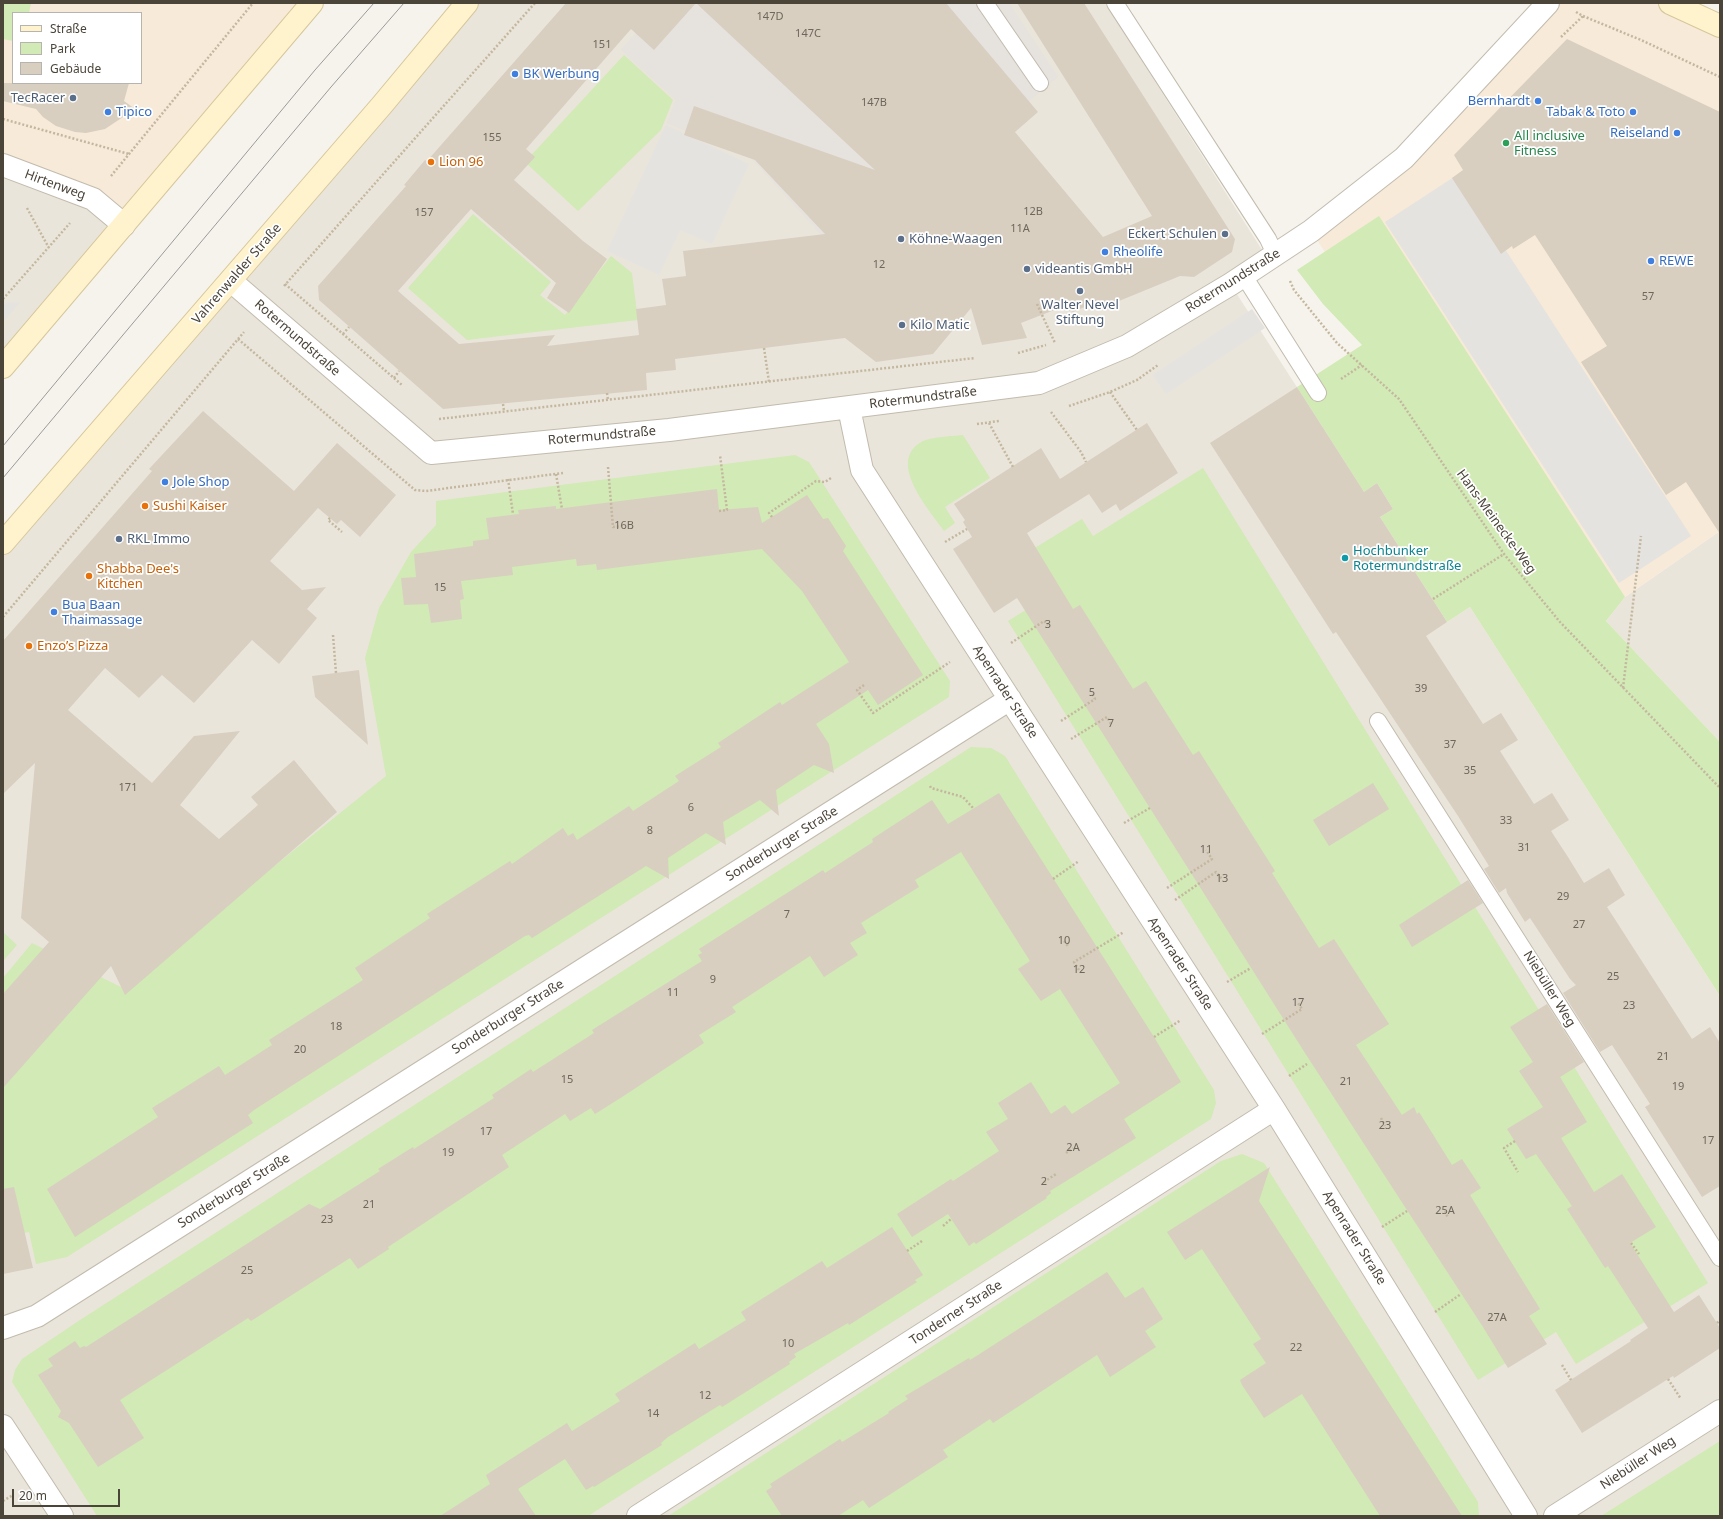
<!DOCTYPE html>
<meta charset="utf-8">
<style>
body{margin:0}
#map{position:relative;width:1723px;height:1519px;overflow:hidden;background:#f6f3ec;font-family:"Noto Sans",sans-serif}
canvas{display:block}
.frame{position:absolute;inset:0;border:4px solid #4b4439;pointer-events:none}
.legend{position:absolute;left:12px;top:12px;width:130px;height:72px;box-sizing:border-box;background:#fff;border:1px solid #b7b4b0;margin:0;padding:5px 7px;list-style:none;font-size:12px;color:#4b4439}
.legend li{display:flex;align-items:center;gap:8px;height:20px}
.legend b{width:20px;border:1px solid #b7b4b0}
.scale{position:absolute;left:12px;top:1489px;width:108px;height:18px;box-sizing:border-box;border:2px solid #4b4439;border-top:0;padding-left:5px;font-size:12px;line-height:14px;white-space:nowrap;color:#4b4439;-webkit-text-stroke:3px #fff;paint-order:stroke}
</style>
<div id="map">
<canvas width="1723" height="1519"></canvas>
<div class="frame"></div>
<ul class="legend">
<li><b style="height:5px;background:#fff3cd"></b>Straße</li>
<li><b style="height:11px;background:#d2eab5"></b>Park</li>
<li><b style="height:11px;background:#d8cfc1"></b>Gebäude</li>
</ul>
<div class="scale">20 m</div>
</div>
<script>
const ctx = document.querySelector('canvas').getContext('2d');
ctx.lineJoin = 'round';
function fill(path, color) { ctx.fillStyle = color; ctx.fill(path, 'evenodd'); }
function stroke(path, color, width, dash) { ctx.strokeStyle = color; ctx.lineWidth = width; ctx.lineCap = dash ? 'butt' : 'round'; ctx.setLineDash(dash || []); ctx.stroke(path); }
function write(font, color, halo, rows, align = 'center') {
  ctx.font = font + ' "Noto Sans",sans-serif'; ctx.lineWidth = 3.5; ctx.setLineDash([]); ctx.textBaseline = 'middle'; ctx.strokeStyle = halo; ctx.fillStyle = color; for (const [text, x, y, turn = 0] of rows) {
    ctx.save(); ctx.translate(x, y); ctx.rotate((+turn || 0) * Math.PI / 180); ctx.textAlign = isNaN(turn) ? turn : align; if (halo) ctx.strokeText(text, 0, 0); ctx.fillText(text, 0, 0); ctx.restore();
  }
}
const residential = new Path2D(`
 M467,3H1105L1264,253L1231,285L1364,491L1377,483L1393,509L1380,517L1447,622L1470,607L1720,996V1516H3V543Z
 M3,161L124,225L3,367Z
 M1720,531V742L1606,621L1625,597Z`);
const commercial = new Path2D(`
 M3,3H312L124,225L3,161ZM13,13H141V83H13Z
 M1548,3H1670L1720,26V531L1625,597L1606,621L1325,252L1311,231L1404,158Z`);
const industrial = new Path2D(`
 M663,3H1009L1058,77L977,144L824,238L752,159L667,123L676,100L621,50Z`);
const green = new Path2D(`
 M3,3H31L29,13H13V41L3,39Z
 M624,55L673,100L661,130L578,211L525,162Z
 M473,214L551,282L540,295L565,315L611,256L632,273L638,320L467,340L408,288Z
 M1379,216L1625,597L1606,621L1720,742V996L1470,607L1447,622L1380,517L1393,509L1377,483L1364,492L1297,387L1362,345L1323,304L1297,270Z
 M963,435L990,478L945,507L955,523L944,531C929,509 885,461 923,441C932,437 953,436 963,435Z
 M795,455L809,462L950,681L949,697L67,1257L36,1264L29,1232L3,1237V978L32,943L123,988L386,776L365,658L379,608L411,552L436,525V501Z
 M1203,468L1708,1283L1576,1364L1556,1332L1478,1380L1008,621L1045,598L1020,557L1082,519L1093,536Z
 M971,747L991,748L1005,756L1214,1090L1216,1103L1211,1119L588,1516H97L12,1382L15,1370L22,1359L80,1320Z
 M3,932L17,945L3,961Z
 M1242,1154L1264,1163L1478,1502L1479,1516H668L1221,1161Z
 M1720,1441V1516H1601Z`);
const parking = new Path2D(`
 M666,125L749,164L712,244L680,230L659,275L607,251Z
 M1457,175L1691,536L1619,583L1385,222Z
 M20,302L3,322V307L6,303Z
 M1252,309L1265,328L1166,394L1153,375Z`);
const building = new Path2D(`
 M566,3H946L1038,112L1015,132L1103,237L1152,216L1017,3H1084L1235,239L1232,252L1194,277L1180,276L1102,308L1092,311L1089,305L1073,312L1062,307L1021,323L1027,338L982,345L971,308L933,354L876,362L845,338L675,359L676,370L646,373L647,390L443,409L319,300L318,286L406,186L404,185L425,160L427,161ZM696,3L875,170L694,106L684,135L755,160L825,234L683,251L686,276L662,279L666,305L636,309L639,335L547,346L555,335L459,344L398,291L471,209L556,283L547,298L569,313L607,259L583,241L514,180L535,157L526,149L631,29L654,50Z
 M1567,39L1720,112V534L1686,482L1666,495L1581,362L1607,346L1535,235L1513,249L1512,246L1501,254L1452,178L1463,170L1454,155Z
 M3,83H129L124,101L135,109L105,129L86,133L75,132L56,126L43,117L36,109L3,101Z
 M1297,387L1364,492L1377,483L1393,509L1380,517L1447,622L1426,636L1483,724L1501,713L1518,740L1500,751L1534,804L1552,793L1569,820L1551,831L1568,857L1584,883L1609,868L1625,895L1607,907L1692,1039L1710,1027L1720,1043V1186L1702,1197L1645,1107L1650,1104L1612,1045L1600,1052L1563,993L1576,985L1570,979L1530,918L1525,922L1507,893L1506,888L1499,893L1484,869L1489,866L1458,816L1336,632L1333,634L1210,443Z
 M203,411L294,491L337,443L396,495L360,537L341,520L337,524L318,508L270,561L302,590L326,587L307,609L317,618L279,664L252,640L194,703L162,675L139,698L105,668L68,710L152,783L194,736L240,731L180,805L219,839L258,805L251,797L294,760L337,812L125,995L111,966L3,1088V994L49,942L21,918L35,763L3,794V641L152,471L149,469Z
 M1147,423L1178,473L1120,511L1116,504L1102,513L1089,494L1027,533L1073,609L1080,605L1133,689L1146,681L1193,755L1199,751L1275,871L1272,873L1319,948L1334,939L1389,1024L1356,1045L1402,1115L1414,1107L1417,1114L1419,1112L1452,1165L1462,1159L1481,1188L1470,1195L1540,1309L1529,1316L1547,1344L1508,1368L1483,1327L1305,1053L1017,598L994,613L953,549L972,537L963,522L965,520L954,504L1041,448L1060,479Z
 M717,489L719,510L758,507L762,523L807,495L823,519L828,518L846,546L843,551L923,675L878,705L868,690L816,724L829,744L834,773L814,765L776,790L779,816L760,800L723,822L726,845L706,833L668,858L669,879L646,866L532,938L529,935L525,936L254,1110L248,1115L253,1123L75,1237L47,1189L158,1117L152,1108L219,1066L225,1075L272,1045L269,1040L363,980L355,968L430,918L427,914L510,861L512,864L563,828L568,836L573,833L577,840L629,806L633,811L679,781L675,776L721,747L718,743L780,702L782,705L849,662L802,591L762,549L597,570L596,564L577,566L576,559L512,567L513,575L461,581L464,599L460,600L462,619L431,623L428,604L404,605L401,578L416,577L414,554L473,546V541L489,539L486,518L519,514L518,510L556,506V509Z
 M359,670L368,745L315,697L312,676Z
 M1373,783L1389,809L1329,846L1313,820Z
 M999,793L1154,1037L1181,1082L1124,1119L1136,1138L1050,1191L1051,1193L1046,1197L1047,1198L976,1244L974,1242L969,1246L948,1214L912,1237L897,1214L951,1179L953,1181L999,1151L986,1132L1008,1119L998,1103L1031,1082L1051,1114L1065,1105L1072,1114L1120,1083L1060,989L1041,1001L1018,969L1030,961L961,852L915,880L919,887L861,923L867,933L850,943L858,955L824,977L810,956L732,1007L736,1012L699,1035L704,1043L622,1097L595,1114L591,1108L570,1121L565,1114L502,1155L509,1167L388,1247L389,1249L358,1269L350,1258L251,1321L248,1318L120,1400L144,1438L98,1467L69,1423L58,1417L61,1411L38,1375L53,1366L48,1359L75,1341L80,1348L84,1346L86,1347L309,1204L320,1209L380,1171L378,1169L413,1147L414,1149L494,1098L492,1095L531,1069L533,1072L594,1033L592,1030L702,961L698,955L702,953L699,949L823,870L825,873L873,842L872,839L932,800L948,824Z
 M1468,880L1483,903L1412,947L1399,925Z
 M1547,1004L1584,1062L1560,1077L1587,1122L1561,1138L1594,1192L1622,1174L1656,1227L1630,1243L1674,1312L1699,1295L1720,1328V1348L1674,1378L1673,1376L1582,1433L1555,1390L1631,1341L1630,1340L1648,1328L1608,1266L1605,1268L1567,1209L1572,1206L1536,1154L1526,1159L1507,1129L1543,1107L1519,1071L1533,1062L1510,1027Z
 M1270,1167L1259,1201L1462,1516H1380L1302,1394L1264,1418L1242,1385L1240,1380L1266,1363L1253,1344L1261,1339L1202,1249L1185,1260L1167,1232Z
 M14,1187L33,1268L3,1274V1189Z
 M892,1227L923,1275L915,1280L917,1282L849,1325L848,1323L794,1354L796,1357L789,1362L790,1364L722,1407L720,1405L668,1437L661,1443L662,1445L594,1487L593,1486L586,1490L565,1459L518,1489L536,1516H440L490,1484L486,1475L567,1423L572,1431L620,1401L615,1394L695,1343L699,1349L746,1320L741,1312L822,1261L827,1268Z
 M1107,1272L1125,1298L1143,1287L1163,1319L1145,1331L1156,1347L1110,1377L1097,1355L993,1423L990,1419L943,1450L948,1457L869,1508L863,1500L838,1516H782L766,1491L772,1487L770,1484L840,1439L842,1442L889,1413L888,1412L908,1399L905,1396L969,1358L970,1360L978,1355Z`);
const path = new Path2D(`
 M1576,12L1583,16L1641,40L1720,77
 M1561,37L1583,16
 M3,119L129,154
 M111,176L253,3
 M27,208L49,248
 M1290,281L1294,290L1337,343L1399,399L1504,554L1560,622L1720,788
 M285,284L402,385
 M284,286L535,3
 M3,299L70,223
 M1037,304L1055,343
 M343,334L349,327
 M238,339L415,490L426,491L563,473
 M764,348L769,382
 M1018,353L1046,345
 M394,378L399,371
 M1341,379L1362,365
 M1110,392L1137,430
 M607,393L608,400
 M503,404L504,411
 M1069,406L1110,392L1137,380L1158,365
 M1051,412L1081,452L1086,462
 M439,419L975,358
 M989,423L1013,467
 M977,424L999,421
 M608,467L613,527L624,526
 M556,474L562,509
 M508,479L513,514
 M719,511L727,510L720,455
 M772,517L769,513L816,481L825,482L831,478
 M330,518L328,520L342,532
 M945,542L967,529
 M1433,599L1504,554
 M3,617L244,332
 M333,635L336,673
 M1011,643L1044,621L1048,625
 M864,685L857,690L873,713L950,662
 M1623,688L1641,536
 M1061,721L1095,699L1092,693
 M1071,739L1107,717L1111,724
 M930,786L931,788L963,797L973,808
 M1124,823L1150,808
 M1053,879L1079,861
 M1167,888L1212,859L1206,850
 M1175,900L1216,872L1222,879
 M1064,941L1068,946
 M1079,970L1074,962L1124,932
 M1227,982L1251,968
 M1262,1034L1302,1009L1298,1003
 M1154,1037L1181,1020
 M1289,1076L1307,1064
 M1381,1118L1385,1126
 M1515,1141L1504,1148L1518,1172
 M1066,1153L1073,1148
 M1044,1182L1056,1174
 M1445,1211L1448,1218
 M943,1226L951,1219
 M1382,1227L1407,1211
 M1631,1243L1639,1254
 M907,1251L922,1241
 M1435,1312L1461,1294
 M1717,1323L1720,1320
 M1562,1365L1571,1380
 M1668,1379L1681,1399
 M3,1501L13,1495`);
const lane = new Path2D(`
 M985,3L1040,83
 M1115,3L1268,239L1275,254
 M1244,276L1318,393
 M1378,721L1720,1258`);
const street = new Path2D(`
 M3,165L93,199L124,225
 M231,281L431,453L669,430L1039,383L1127,346L1231,284L1311,231L1404,158L1548,3
 M849,408L862,470L1274,1109L1526,1516
 M3,1328L37,1316L1010,699
 M3,1426L62,1516
 M638,1516L1274,1109
 M1555,1516L1720,1411`);
const secondary = new Path2D(`
 M1670,3L1720,26
 M3,367L312,3
 M3,543L382,105L467,3`);
const tram = new Path2D(`
 M3,446L315,70L374,3
 M3,478L331,87L404,3`);
const markers = [
 [515,74,4,"#3f7fe0"],
 [73,98,4,"#5c6f8a"],
 [1538,101,4,"#3f7fe0"],
 [108,112,4,"#3f7fe0"],
 [1633,112,4,"#3f7fe0"],
 [1677,133,4,"#3f7fe0"],
 [1506,143,4,"#2e9e5b"],
 [431,162,4,"#e8710a"],
 [1225,234,4,"#5c6f8a"],
 [901,239,4,"#5c6f8a"],
 [1105,252,4,"#3f7fe0"],
 [1651,261,4,"#3f7fe0"],
 [1027,269,4,"#5c6f8a"],
 [1080,291,4,"#5c6f8a"],
 [902,325,4,"#5c6f8a"],
 [165,482,4,"#3f7fe0"],
 [145,506,4,"#e8710a"],
 [119,539,4,"#5c6f8a"],
 [1345,558,4,"#0f9aa8"],
 [89,576,4,"#e8710a"],
 [54,612,4,"#3f7fe0"],
 [29,646,4,"#e8710a"]
];
const numberNames = [
 ["147D",770,17],
 ["147C",808,34],
 ["151",602,45],
 ["147B",874,103],
 ["155",492,138],
 ["12B",1033,212],
 ["157",424,213],
 ["11A",1020,229],
 ["12",879,265],
 ["57",1648,297],
 ["16B",624,526],
 ["15",440,588],
 ["3",1048,625],
 ["39",1421,689],
 ["5",1092,693],
 ["7",1111,724],
 ["37",1450,745],
 ["35",1470,771],
 ["171",128,788],
 ["6",691,808],
 ["33",1506,821],
 ["8",650,831],
 ["31",1524,848],
 ["11",1206,850],
 ["13",1222,879],
 ["29",1563,897],
 ["7",787,915],
 ["27",1579,925],
 ["10",1064,941],
 ["12",1079,970],
 ["25",1613,977],
 ["9",713,980],
 ["11",673,993],
 ["17",1298,1003],
 ["23",1629,1006],
 ["18",336,1027],
 ["20",300,1050],
 ["21",1663,1057],
 ["15",567,1080],
 ["21",1346,1082],
 ["19",1678,1087],
 ["23",1385,1126],
 ["17",486,1132],
 ["17",1708,1141],
 ["2A",1073,1148],
 ["19",448,1153],
 ["2",1044,1182],
 ["21",369,1205],
 ["25A",1445,1211],
 ["23",327,1220],
 ["25",247,1271],
 ["27A",1497,1318],
 ["10",788,1344],
 ["22",1296,1348],
 ["12",705,1396],
 ["14",653,1414]
];
const shopNames = [
 ["BK Werbung",523,74],
 ["Bernhardt",1530,101,"right"],
 ["Tipico",116,112],
 ["Tabak & Toto",1625,112,"right"],
 ["Reiseland",1669,133,"right"],
 ["Rheolife",1113,252],
 ["REWE",1659,261],
 ["Jole Shop",173,482],
 ["Bua Baan",62,605],
 ["Thaimassage",62,620]
];
const serviceNames = [
 ["TecRacer",65,98,"right"],
 ["Eckert Schulen",1217,234,"right"],
 ["Köhne-Waagen",909,239],
 ["videantis GmbH",1035,269],
 ["Walter Nevel",1080,305,"center"],
 ["Stiftung",1080,320,"center"],
 ["Kilo Matic",910,325],
 ["RKL Immo",127,539]
];
const leisureNames = [
 ["All inclusive",1514,136],
 ["Fitness",1514,151]
];
const foodNames = [
 ["Lion 96",439,162],
 ["Sushi Kaiser",153,506],
 ["Shabba Dee's",97,569],
 ["Kitchen",97,584],
 ["Enzo’s Pizza",37,646]
];
const streetNames = [
 ["Hirtenweg",55,185,20],
 ["Vahrenwalder Straße",237,274,-49],
 ["Rotermundstraße",1233,281,-32],
 ["Rotermundstraße",297,338,41],
 ["Rotermundstraße",923,398,-7],
 ["Rotermundstraße",602,436,-5],
 ["Hans-Meinecke-Weg",1496,522,54],
 ["Apenrader Straße",1005,692,57],
 ["Sonderburger Straße",782,844,-32],
 ["Apenrader Straße",1180,964,57],
 ["Niebüller Weg",1549,989,58],
 ["Sonderburger Straße",508,1017,-32],
 ["Sonderburger Straße",234,1191,-32],
 ["Apenrader Straße",1354,1238,58],
 ["Tonderner Straße",956,1313,-33],
 ["Niebüller Weg",1638,1463,-33]
];
const cultureNames = [
 ["Hochbunker",1353,551],
 ["Rotermundstraße",1353,566]
];
fill(residential, '#eae5da');
fill(commercial, '#f7ead8');
fill(industrial, '#e6e2dd');
fill(green, '#d2eab5');
fill(parking, '#e5e3e0');
fill(building, '#d8cfc1');
stroke(lane, '#c2bbae', 18);
stroke(street, '#c2bbae', 24);
stroke(secondary, '#d6c79b', 24);
stroke(path, '#c4b79f', 2.5, [2, 2]);
stroke(lane, '#fff', 16);
stroke(street, '#fff', 22);
stroke(secondary, '#fff3cd', 22);
stroke(tram, '#9a9a9a', 1);
for (const [x, y, r, color] of markers) { const dot = new Path2D(); dot.arc(x, y, r, 0, 2 * Math.PI); ctx.fillStyle = color; ctx.fill(dot); stroke(dot, '#fff', 1.5); }
write('11px', '#6e675b', null, numberNames);
write('13px', '#366cbe', '#fff', shopNames, 'left');
write('13px', '#4e5e75', '#fff', serviceNames, 'left');
write('13px', '#27864d', '#fff', leisureNames, 'left');
write('13px', '#c56008', '#fff', foodNames, 'left');
write('13px', '#4b4439', '#fff', streetNames);
write('13px', '#0d838f', '#fff', cultureNames, 'left');
</script>
